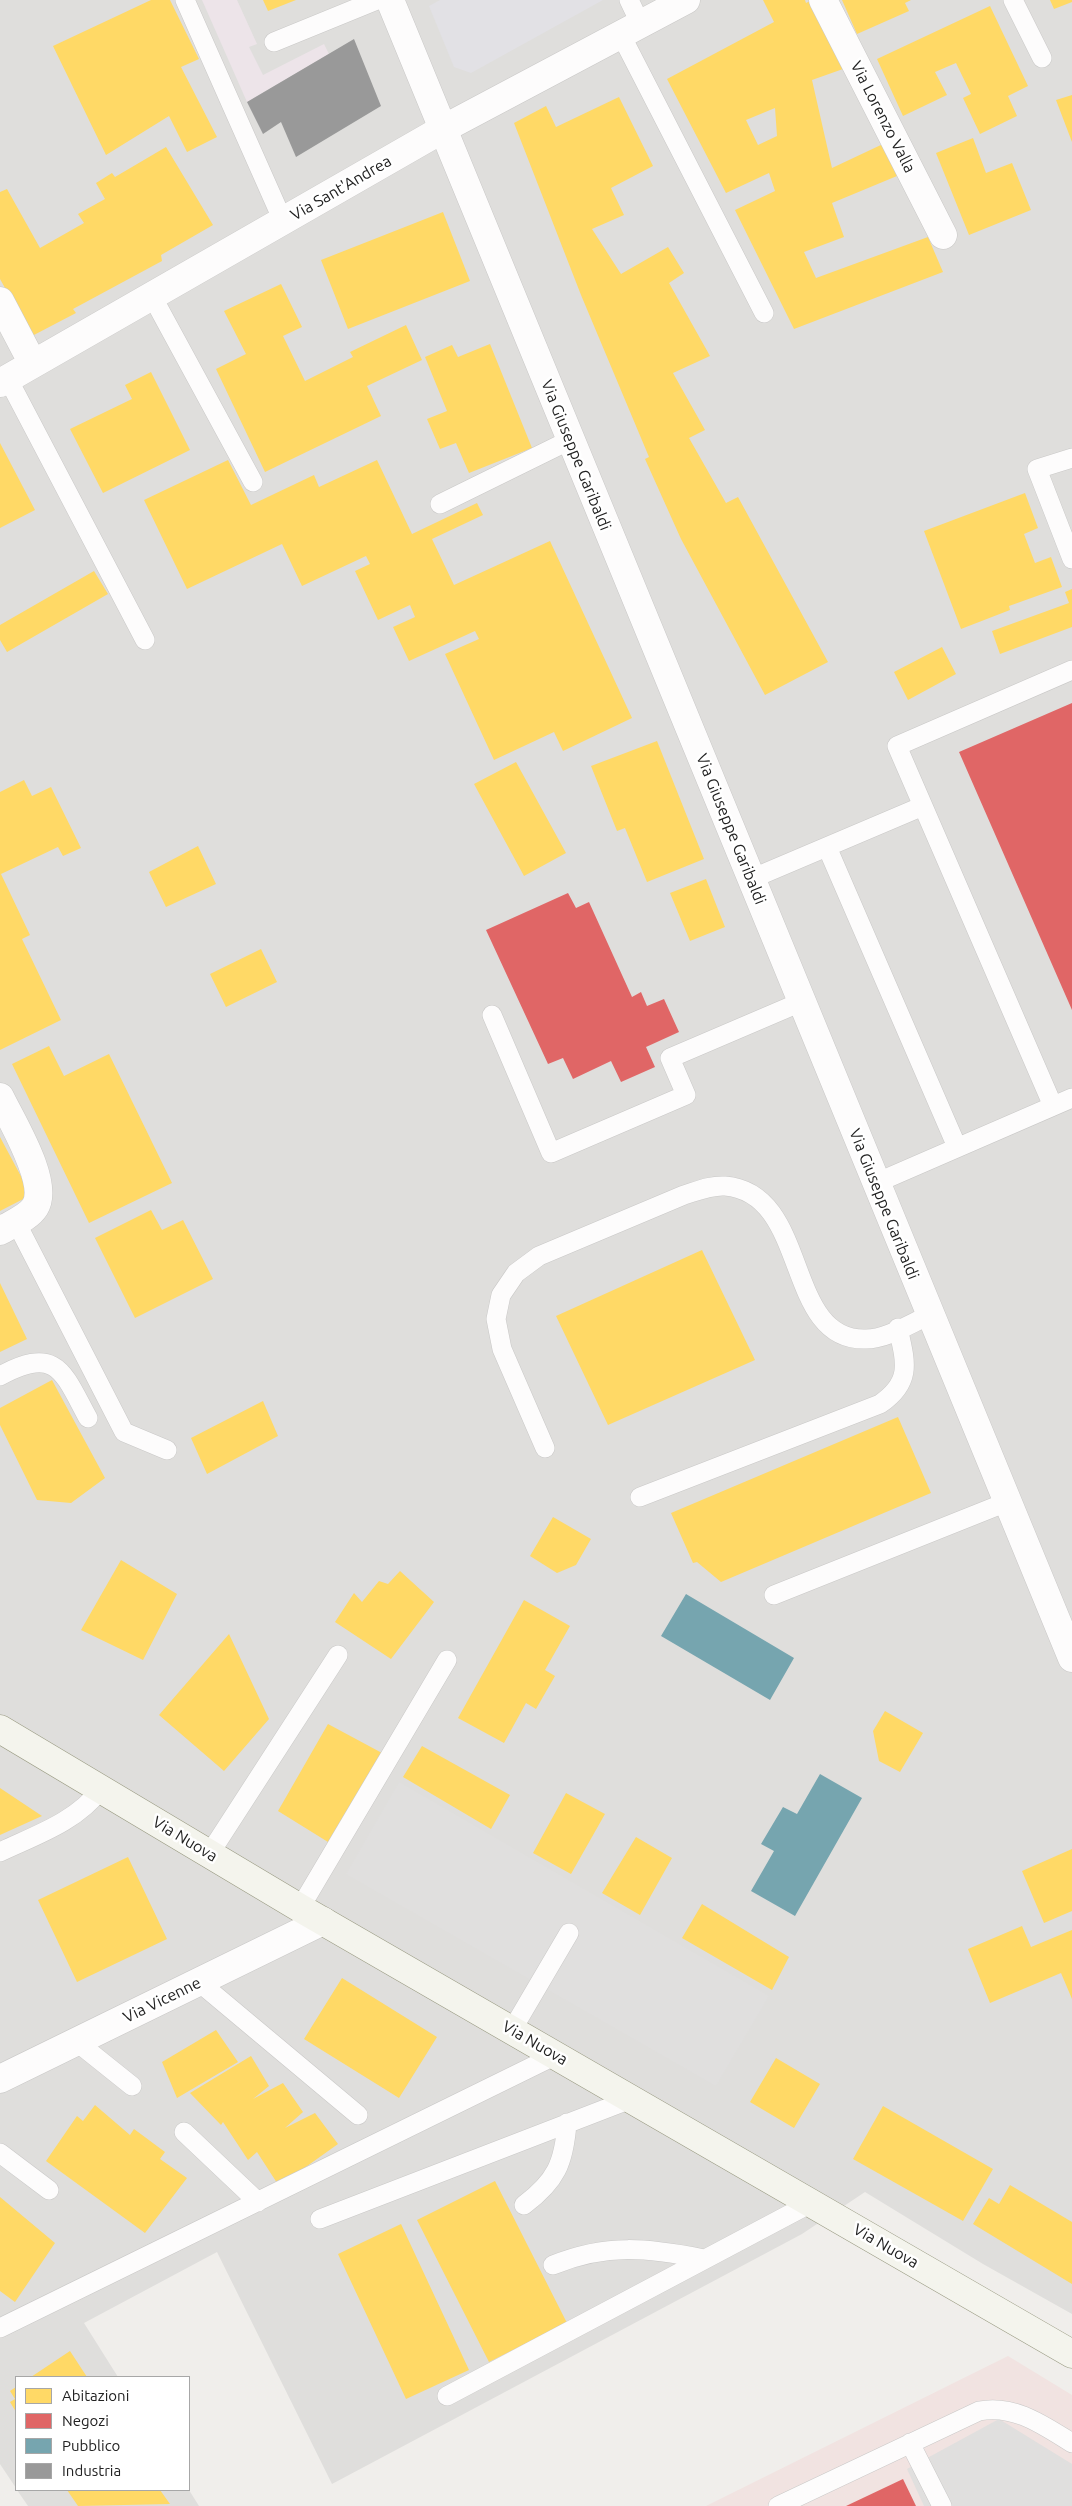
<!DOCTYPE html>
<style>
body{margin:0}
#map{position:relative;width:1072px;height:2506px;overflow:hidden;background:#f0eeeb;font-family:Ubuntu,sans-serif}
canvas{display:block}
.legend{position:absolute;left:15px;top:2376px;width:175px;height:115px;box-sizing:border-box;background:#fff;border:1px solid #a7a7a7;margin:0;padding:6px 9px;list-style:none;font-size:15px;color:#222}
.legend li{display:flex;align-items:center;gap:10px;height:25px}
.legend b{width:25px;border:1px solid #a7a7a7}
</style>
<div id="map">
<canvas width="1072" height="2506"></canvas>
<ul class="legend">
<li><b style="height:14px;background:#ffd966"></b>Abitazioni</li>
<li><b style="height:14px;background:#e06666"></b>Negozi</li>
<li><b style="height:14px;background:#76a5af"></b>Pubblico</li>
<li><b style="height:14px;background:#999"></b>Industria</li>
</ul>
</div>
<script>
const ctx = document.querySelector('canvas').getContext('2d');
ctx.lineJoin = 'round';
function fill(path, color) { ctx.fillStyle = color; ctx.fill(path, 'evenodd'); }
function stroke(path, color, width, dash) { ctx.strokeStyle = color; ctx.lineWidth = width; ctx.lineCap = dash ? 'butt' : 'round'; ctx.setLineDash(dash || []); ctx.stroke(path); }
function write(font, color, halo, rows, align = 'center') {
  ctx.font = font + ' Ubuntu,sans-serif'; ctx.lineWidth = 5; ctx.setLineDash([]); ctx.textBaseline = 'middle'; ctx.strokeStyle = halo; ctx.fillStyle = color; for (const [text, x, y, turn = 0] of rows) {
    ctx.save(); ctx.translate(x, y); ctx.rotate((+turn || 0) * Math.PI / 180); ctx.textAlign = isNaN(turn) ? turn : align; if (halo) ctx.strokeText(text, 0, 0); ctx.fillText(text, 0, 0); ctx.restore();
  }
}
const residential = new Path2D(`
 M0,0H1072V2314L983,2264L865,2192L802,2234L332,2484L217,2252L84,2323L118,2377H16V2488L0,2464Z
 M17,2490H189L199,2506H28Z`);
const commercial = new Path2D(`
 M1008,2356L1072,2395V2506H706Z`);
const industrial = new Path2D(`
 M202,0H237L257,44L249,47L263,75L324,44L329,54L247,102Z`);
const parking = new Path2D(`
 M399,1782L769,1996L716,2086L346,1874Z
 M999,2419L1072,2464V2506H924L907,2469Z`);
const plaza = new Path2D(`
 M440,0H603L471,73L454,67L429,6Z`);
const homes = new Path2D(`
 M151,0H170L199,59L181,67L217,137L187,152L169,116L106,155L53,46Z
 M263,0H296L268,11Z
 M763,0H805L806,3L812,0L843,69L812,80L832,168L883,144L897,176L832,203L844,237L804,252L816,278L928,237L943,272L794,329L735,210L775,191L769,173L726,193L667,79L774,22ZM775,108L777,136L758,145L746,120Z
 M842,0H911L905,3L909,11L857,34Z
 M1050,0H1072V2L1054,9Z
 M990,6L1028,86L1008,96L1017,116L980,134L963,98L971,94L956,63L935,72L947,95L903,116L877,59Z
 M1072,95V142L1056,100Z
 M619,97L653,166L611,188L624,215L592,229L621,274L668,247L684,273L669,283L710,356L673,373L705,430L689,438L726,503L738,497L828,662L765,695L681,539L645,459L649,457L581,295L514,123L546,106L556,127Z
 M973,138L986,173L1012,163L1031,210L969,235L936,153Z
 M166,147L213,225L161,255L162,261L73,309L76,313L32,336L0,279V192L7,189L40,248L84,223L78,214L105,199L96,183L112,173L115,177Z
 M443,212L470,281L348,329L321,260Z
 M281,284L302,327L283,336L305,381L353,357L350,352L406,325L422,360L367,386L381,416L265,472L216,369L246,354L224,311Z
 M490,344L532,448L469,473L456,443L440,449L427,419L447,411L425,357L452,345L458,357Z
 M151,372L190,450L103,493L70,429L132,399L125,385Z
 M0,443L35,510L0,528Z
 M228,460L251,505L314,475L319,487L377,460L412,534L477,503L483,515L432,539L454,585L550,541L632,718L563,751L554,732L494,760L445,654L479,639L475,631L409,661L393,627L415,617L410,605L378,620L355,571L370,564L366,556L302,586L282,544L187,589L144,500Z
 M1025,493L1038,528L1024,534L1035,563L1051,557L1062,587L1009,606L1010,610L961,629L924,531Z
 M94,571L108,594L7,652L0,640V625Z
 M1072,589V627L1000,654L992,631L1069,603L1065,592Z
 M942,647L956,674L908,700L894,672Z
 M657,741L704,859L647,882L625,828L617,831L591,766Z
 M516,762L566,853L524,876L474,784Z
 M24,780L32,796L51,787L81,848L63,856L58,847L1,874L30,935L22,939L61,1020L0,1050V792Z
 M198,846L216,884L166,907L149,872Z
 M706,879L725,927L690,941L670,893Z
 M261,949L277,982L226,1007L210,974Z
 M49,1046L64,1076L109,1054L172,1183L89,1223L12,1064Z
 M0,1137L31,1195L0,1211Z
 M151,1210L162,1230L183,1220L213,1279L135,1318L95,1238Z
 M702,1250L755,1360L608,1425L556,1316Z
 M0,1283L27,1339L0,1352Z
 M52,1380L105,1478L71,1503L37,1500L0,1425V1408Z
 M263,1401L278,1436L207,1474L191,1438Z
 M898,1417L931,1493L721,1582L697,1562L693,1563L671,1513Z
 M553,1517L591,1539L576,1565L557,1573L530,1556Z
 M121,1560L177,1594L143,1660L81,1630Z
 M400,1571L434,1602L391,1659L335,1622L354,1593L362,1602L379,1581L388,1584Z
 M524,1600L570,1626L545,1670L555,1676L536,1709L526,1703L504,1743L458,1718Z
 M229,1634L269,1719L224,1771L159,1715Z
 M885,1711L923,1733L900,1772L879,1761L873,1731Z
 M328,1724L382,1753L328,1842L278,1811Z
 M422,1746L510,1795L491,1829L403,1777Z
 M0,1788L42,1816L0,1835Z
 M566,1793L605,1814L571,1874L533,1853Z
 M636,1837L672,1858L640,1915L602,1893Z
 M1072,1849V1911L1044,1923L1022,1871Z
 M128,1857L167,1939L77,1982L38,1900Z
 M702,1904L789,1957L772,1990L682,1938Z
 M1022,1926L1031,1947L1072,1930V1999L1061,1973L990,2003L968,1949Z
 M342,1978L437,2037L399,2098L304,2039Z
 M216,2030L238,2062L177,2098L162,2062Z
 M251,2056L269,2086L253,2099L283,2083L303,2112L285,2128L315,2113L338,2144L279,2186L257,2152L248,2160L223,2122L221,2125L190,2093Z
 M776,2058L820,2084L794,2128L750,2102Z
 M95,2105L130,2135L134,2129L165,2152L160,2159L187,2178L145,2233L46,2161L77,2116L83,2121Z
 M883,2106L993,2169L963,2221L853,2159Z
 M495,2181L567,2323L489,2362L417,2220Z
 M1010,2185L1072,2222V2284L973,2224L989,2198L999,2204Z
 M0,2197L55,2243L15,2302L0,2291Z
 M401,2224L469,2370L406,2399L338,2254Z
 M70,2351L87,2377H31Z
 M16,2387V2412L10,2402L15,2399L10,2391Z
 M67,2490H160L170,2504L78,2506Z`);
const shops = new Path2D(`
 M1072,703V1010L959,752Z
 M568,893L576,908L589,902L632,997L641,992L647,1006L664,999L679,1032L646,1047L655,1067L621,1082L611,1061L573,1079L563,1058L548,1064L486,930Z
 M903,2479L916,2506H846Z`);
const public = new Path2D(`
 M686,1594L794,1658L770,1700L661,1636Z
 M820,1774L862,1798L795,1916L751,1891L774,1851L761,1844L783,1807L797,1814Z`);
const industry = new Path2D(`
 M354,39L381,106L296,157L281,122L263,134L247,102Z`);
const service = new Path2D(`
 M185,0L283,221
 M629,0L641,25
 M1013,0L1042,58
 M621,35L764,313
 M274,42L377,0
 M152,296L253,482
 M8,379L145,640
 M1072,458L1037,469L1072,559
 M440,504L570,440
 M827,847L957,1147
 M751,879L923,806
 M492,1015L551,1153L686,1095L670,1058L801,1002
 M1053,1106L897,746L1072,670
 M876,1183L1072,1098
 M16,1222L124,1432L167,1450
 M0,1376C57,1345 63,1372 88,1418
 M545,1448L502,1349L496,1319L501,1295L516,1273L539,1256L684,1195C697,1191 711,1185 725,1186C811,1193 783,1342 866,1339C887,1339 911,1323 930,1315
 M640,1497L880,1404C912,1382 906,1363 898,1328
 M774,1595L1007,1502
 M0,1852C36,1835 76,1822 101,1789
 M210,1853L338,1655
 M300,1908L447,1660
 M199,1982L358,2115
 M512,2030L569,1933
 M77,2042L132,2086
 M184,2132L258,2202
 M0,2153L49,2190
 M524,2205C556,2181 564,2163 567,2123
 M320,2219L631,2099
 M553,2265C607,2243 648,2248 704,2259
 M0,2328L556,2055
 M447,2396L811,2203
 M910,2443L942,2506
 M778,2506L979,2411C1014,2404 1043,2425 1072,2443`);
const minor = new Path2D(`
 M823,0L943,235
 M0,301L33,364
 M0,383L443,129L686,0
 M0,1097C12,1122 50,1183 35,1207C28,1218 11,1224 0,1231
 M0,2079L323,1921`);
const tertiary = new Path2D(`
 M390,0L1072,1658`);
const secondary = new Path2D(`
 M0,1729L300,1908L1072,2354`);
const streetNames = [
 ["Via Lorenzo Valla",883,117,63],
 ["Via Sant'Andrea",341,188,-30],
 ["Via Giuseppe Garibaldi",576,455,68],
 ["Via Giuseppe Garibaldi",731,829,68],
 ["Via Giuseppe Garibaldi",884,1204,68],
 ["Via Nuova",185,1839,31],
 ["Via Vicenne",162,2000,-26],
 ["Via Nuova",535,2043,30],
 ["Via Nuova",886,2246,30]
];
fill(residential, '#dfdedc');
fill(commercial, '#f1e3e1');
fill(industrial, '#ede4e9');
fill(parking, '#e0dfde');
fill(plaza, '#e2e1e5');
fill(homes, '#ffd966');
fill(shops, '#e06666');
fill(public, '#76a5af');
fill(industry, '#999');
stroke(service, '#c9c8c7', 20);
stroke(minor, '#c9c8c7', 29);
stroke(tertiary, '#c9c8c7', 29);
stroke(secondary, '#999a82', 29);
stroke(service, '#fdfcfc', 19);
stroke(minor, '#fdfcfc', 28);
stroke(tertiary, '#fdfcfc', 28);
stroke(secondary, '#f4f4ed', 28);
write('16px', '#222', '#fff', streetNames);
</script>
